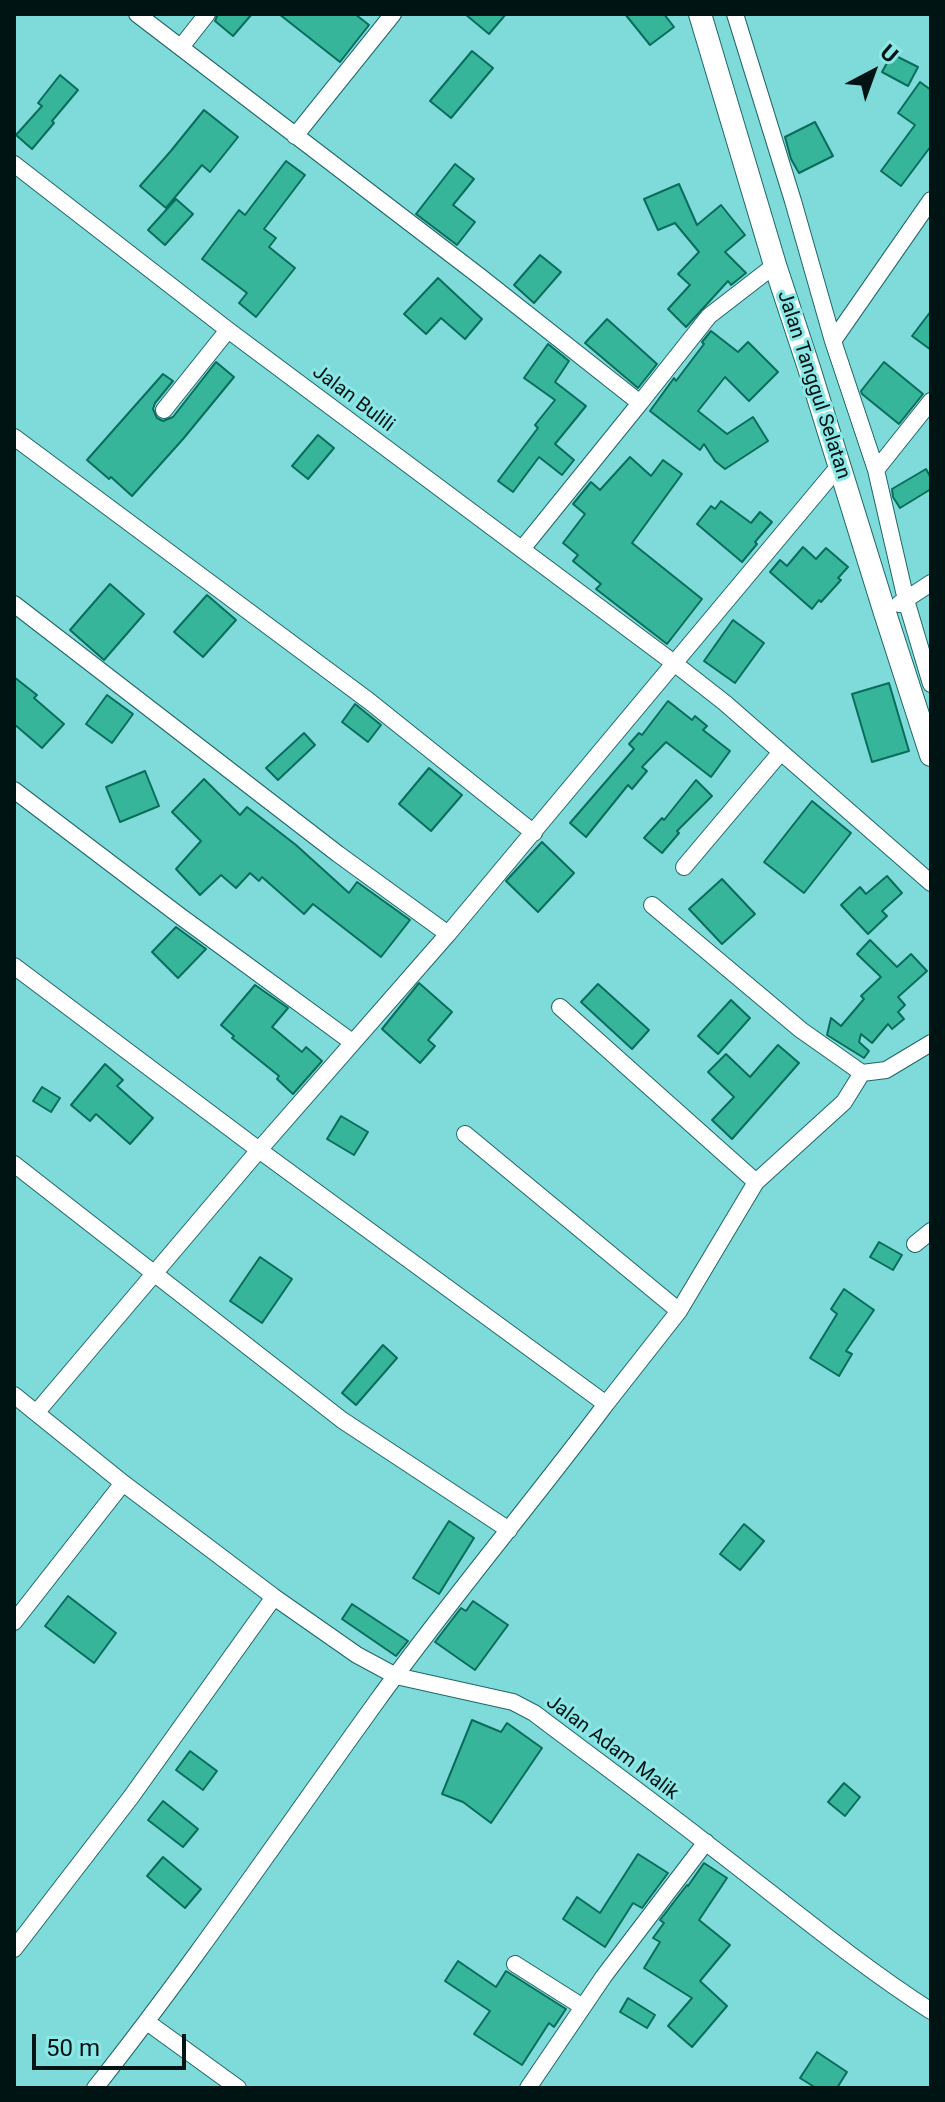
<!DOCTYPE html>
<style>
body{margin:0}
#map{position:relative;width:945px;height:2102px;overflow:hidden;background:#7fdada;font-family:Roboto,sans-serif}
canvas{display:block}
.frame{position:absolute;inset:0;border:16px solid #001414;pointer-events:none}
.north{position:absolute;left:833px;top:32px;width:80px;height:80px;-webkit-text-stroke:6px #8ce7e7;paint-order:stroke;rotate:41deg;font-size:22px;font-weight:700;line-height:32px;text-align:center;color:#001414}
.north::after{content:'';display:block;margin:auto;width:28px;height:36px;background:#001414;clip-path:polygon(50% 0,100% 100%,50% 72%,0 100%)}
.scale{position:absolute;left:32px;top:2034px;width:154px;height:36px;box-sizing:border-box;border:4px solid #001414;border-top:0;padding-left:10px;font-size:24px;line-height:28px;white-space:nowrap;color:#001414;-webkit-text-stroke:6px #8ce7e7;paint-order:stroke}
</style>
<div id="map">
<canvas width="945" height="2102"></canvas>
<div class="frame"></div>
<div class="north">U</div>
<div class="scale">50 m</div>
</div>
<script>
const ctx = document.querySelector('canvas').getContext('2d');
ctx.lineJoin = 'round';
function fill(path, color) { ctx.fillStyle = color; ctx.fill(path, 'evenodd'); }
function stroke(path, color, width, dash) { ctx.strokeStyle = color; ctx.lineWidth = width; ctx.lineCap = dash ? 'butt' : 'round'; ctx.setLineDash(dash || []); ctx.stroke(path); }
function write(font, color, halo, rows, align = 'center') {
  ctx.font = font + ' Roboto,sans-serif'; ctx.lineWidth = 6; ctx.setLineDash([]); ctx.textBaseline = 'middle'; ctx.strokeStyle = halo; ctx.fillStyle = color; for (const [text, x, y, turn = 0] of rows) {
    ctx.save(); ctx.translate(x, y); ctx.rotate((+turn || 0) * Math.PI / 180); ctx.textAlign = isNaN(turn) ? turn : align; if (halo) ctx.strokeText(text, 0, 0); ctx.fillText(text, 0, 0); ctx.restore();
  }
}
const building = new Path2D(`
 M218,14H252L233,36L215,21Z
 M279,14H355L369,25L340,62Z
 M465,14H506L489,34Z
 M625,14H664L674,27L650,45Z
 M472,51L493,68L451,118L430,101Z
 M892,54L918,67L908,86L882,72Z
 M60,75L78,90L52,121L54,123L32,149L16,135L42,106L38,103Z
 M920,82L931,90V146L901,186L881,171L915,125L898,113Z
 M204,110L238,137L210,172L202,165L166,208L140,186L170,152Z
 M815,122L833,156L799,173L791,159L785,137Z
 M286,161L305,175L264,229L276,238L269,247L295,268L256,317L239,303L247,293L202,259L239,210L245,215Z
 M455,164L474,179L453,205L475,222L457,245L416,214Z
 M679,184L697,225L721,205L745,235L725,252L746,273L731,285L728,281L686,327L668,309L690,285L678,274L699,252L675,223L658,230L644,199Z
 M176,199L193,214L165,245L148,230Z
 M540,255L561,272L534,303L514,285Z
 M438,278L482,319L465,339L441,318L426,334L404,314Z
 M931,311V350L912,336Z
 M607,319L657,364L638,388L585,343Z
 M711,331L738,352L748,342L778,372L749,401L725,377L698,411L727,434L753,417L768,441L725,469L715,461L704,444L700,450L650,411L674,378L676,381L704,344L702,342Z
 M548,344L569,361L555,382L586,406L555,444L574,460L562,475L539,457L513,492L498,481L538,428L535,425L555,400L524,378Z
 M216,362L234,377L183,439L132,496L111,477L109,479L87,460L163,374L173,381L155,403L153,409L157,418L163,421L173,417Z
 M884,362L923,394L899,424L862,394L861,391Z
 M318,435L334,448L308,479L292,466Z
 M630,457L651,476L663,460L682,474L632,543L702,599L667,644L596,589L601,584L573,561L578,555L563,543L585,514L573,504L591,482L600,490Z
 M926,469L931,478V489L900,508L893,497L892,489Z
 M721,501L751,523L760,512L772,522L755,542L757,544L742,562L697,524L711,506L715,509Z
 M803,547L816,559L826,548L848,567L838,578L841,580L821,602L819,600L812,609L770,572L780,560L787,566Z
 M110,584L144,614L104,660L70,630Z
 M207,595L236,620L203,657L174,632Z
 M733,620L764,643L735,683L704,661Z
 M14,677L37,695L34,698L64,724L42,748L14,724Z
 M889,683L909,751L872,762L852,694Z
 M107,695L133,714L112,743L86,724Z
 M668,701L692,720L695,716L707,726L703,730L730,751L711,777L666,742L642,767L647,771L632,789L628,785L586,837L570,823L634,749L629,744L639,733L642,735Z
 M355,704L381,725L368,742L342,722Z
 M304,733L315,745L278,780L266,768Z
 M429,768L462,795L431,831L399,804Z
 M145,771L159,806L120,822L106,787Z
 M204,779L240,815L247,807L296,845L349,893L357,882L410,920L381,957L313,904L304,914L262,877L259,881L250,873L236,888L221,875L200,895L176,869L201,841L172,812Z
 M696,780L712,796L677,831L679,833L662,853L644,838L662,818L664,820Z
 M812,801L851,833L804,893L764,862Z
 M542,842L574,873L538,912L506,881Z
 M887,876L902,893L882,911L887,916L868,934L841,905L860,887L866,894Z
 M722,879L755,914L722,944L689,909Z
 M176,927L206,949L178,978L152,952Z
 M870,940L897,967L911,954L927,971L898,997L905,1005L898,1012L904,1019L892,1029L888,1024L872,1043L861,1034L859,1042L869,1051L864,1058L827,1035L831,1018L841,1026L864,999L861,996L881,977L857,954Z
 M419,983L452,1012L428,1040L435,1046L420,1063L382,1029Z
 M598,984L649,1030L632,1049L581,1002Z
 M255,985L288,1008L272,1027L302,1052L306,1047L322,1061L293,1094L277,1079L279,1076L232,1038L234,1036L221,1025Z
 M731,1000L750,1018L718,1054L698,1036Z
 M778,1045L799,1063L732,1139L712,1120L734,1097L708,1072L726,1054L750,1077Z
 M105,1064L123,1080L117,1086L153,1118L130,1144L96,1114L90,1121L71,1105Z
 M42,1087L60,1098L51,1112L33,1101Z
 M341,1116L368,1132L354,1155L327,1139Z
 M879,1242L902,1255L893,1270L870,1257Z
 M260,1257L292,1279L262,1323L230,1301Z
 M844,1289L874,1310L846,1351L852,1354L839,1376L810,1358L837,1314L831,1309Z
 M383,1345L397,1358L356,1405L342,1393Z
 M449,1521L474,1538L439,1594L413,1578Z
 M744,1524L764,1541L740,1570L720,1554Z
 M68,1596L116,1633L94,1663L45,1626Z
 M473,1601L508,1625L475,1670L435,1642L461,1608L466,1611Z
 M352,1604L408,1641L396,1656L342,1619Z
 M472,1720L501,1732L507,1723L542,1748L491,1823L463,1802L442,1794Z
 M190,1751L217,1771L203,1790L176,1770Z
 M844,1783L860,1797L845,1816L828,1802Z
 M163,1801L198,1829L183,1847L148,1820Z
 M638,1854L668,1873L642,1908L633,1903L605,1947L563,1919L577,1897L600,1913Z
 M163,1857L201,1889L185,1908L147,1876Z
 M704,1863L727,1878L699,1920L730,1945L700,1981L727,2006L692,2047L668,2026L692,1998L644,1968L660,1942L653,1938L664,1923L660,1920L687,1885L688,1886Z
 M458,1961L496,1987L506,1971L566,2009L554,2027L549,2023L522,2065L474,2034L490,2011L445,1981Z
 M628,1998L655,2015L647,2028L620,2012Z
 M817,2052L847,2072L837,2088H816L800,2078Z`);
const street = new Path2D(`
 M137,14L478,275L640,403L709,316L775,265
 M735,14L793,201L833,341L876,470L906,600L931,684
 M181,47L207,14
 M295,136L393,14
 M14,164L228,330L674,663L725,703L781,752L684,867
 M833,341L931,200
 M164,410L228,330
 M14,437L369,701L534,833
 M876,470L931,401
 M522,549L640,403
 M14,604L338,854L448,934
 M899,604L931,583
 M781,752L931,883
 M14,790L180,916L352,1042
 M652,905L801,1030L862,1073
 M14,966L259,1150L606,1404C531,1504 450,1600 377,1701C283,1831 194,1963 95,2088
 M560,1007L756,1182
 M465,1134L679,1311
 M14,1164L342,1420L509,1530
 M915,1244L931,1231
 M14,1395L123,1483L274,1597L357,1655L396,1676L513,1702L534,1713C591,1756 648,1798 705,1842C780,1899 852,1960 931,2011
 M606,1404L679,1311L756,1182L844,1102L862,1073L886,1070L931,1043
 M36,1413L259,1150L448,934L839,466
 M14,1622L123,1483
 M14,1949L131,1797L274,1597
 M515,1964L583,2007
 M147,2022L238,2088
 M528,2088L604,1976L706,1842`);
const secondary = new Path2D(`
 M700,14L775,265L809,368L885,613L931,755`);
const streetNames = [
 ["Jalan Tanggul Selatan",813,385,72],
 ["Jalan Bulili",353,399,37],
 ["Jalan Adam Malik",612,1748,37]
];
fill(building, '#37b59b');
stroke(building, '#096d5b', 2);
stroke(street, '#1e6768', 18);
stroke(secondary, '#1e6768', 24);
stroke(street, '#fff', 16);
stroke(secondary, '#fff', 22);
write('20px', '#001414', '#8ce7e7', streetNames);
</script>
